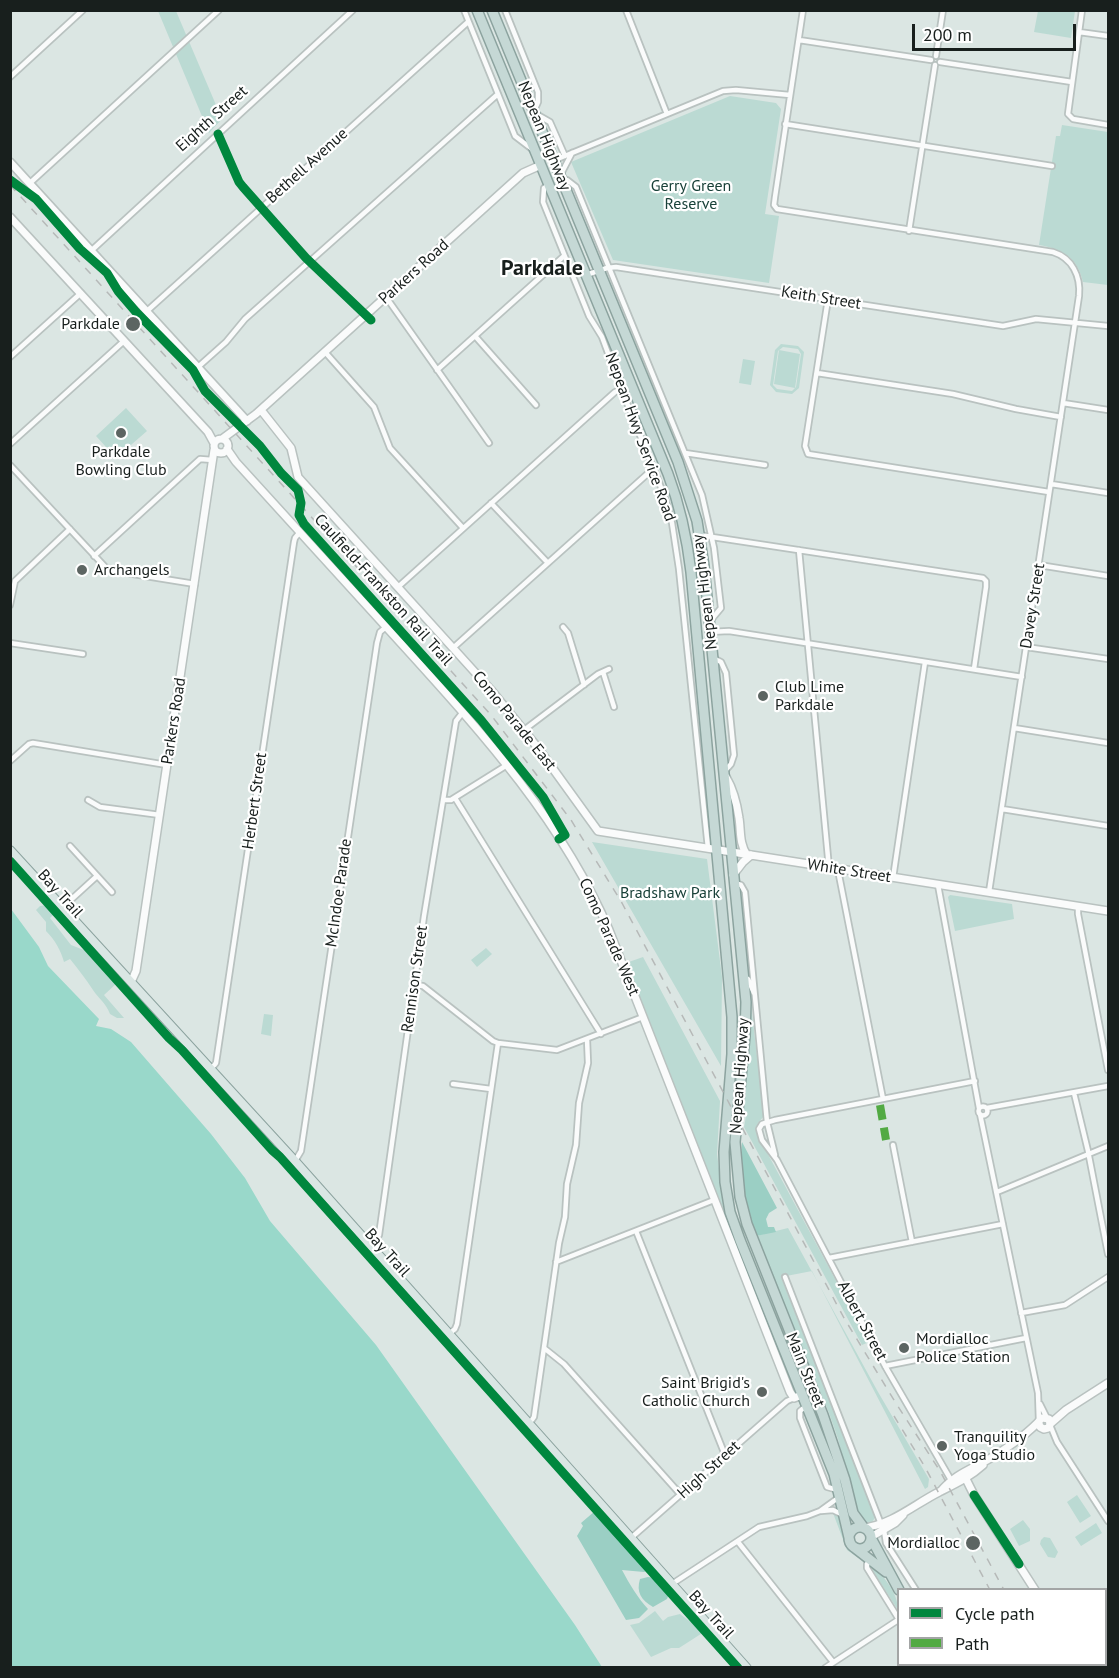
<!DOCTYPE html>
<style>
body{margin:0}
#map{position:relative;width:1119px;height:1678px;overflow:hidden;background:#dbe6e3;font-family:"PT Sans",sans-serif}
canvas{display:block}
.frame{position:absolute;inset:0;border:12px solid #181f1d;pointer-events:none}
.legend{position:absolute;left:897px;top:1588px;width:210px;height:78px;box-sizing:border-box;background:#fff;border:2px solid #a3a5a5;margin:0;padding:8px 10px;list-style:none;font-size:18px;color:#181f1d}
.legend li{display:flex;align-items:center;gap:12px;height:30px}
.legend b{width:30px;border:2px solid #a3a5a5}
.scale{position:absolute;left:912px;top:24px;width:164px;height:27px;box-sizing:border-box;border:3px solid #181f1d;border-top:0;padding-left:8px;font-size:18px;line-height:21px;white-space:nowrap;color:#181f1d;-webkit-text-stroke:4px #fff;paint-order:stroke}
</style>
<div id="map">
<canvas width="1119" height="1678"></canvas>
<div class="frame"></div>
<ul class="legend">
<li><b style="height:8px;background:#00873e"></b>Cycle path</li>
<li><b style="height:8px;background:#52aa43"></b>Path</li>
</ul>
<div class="scale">200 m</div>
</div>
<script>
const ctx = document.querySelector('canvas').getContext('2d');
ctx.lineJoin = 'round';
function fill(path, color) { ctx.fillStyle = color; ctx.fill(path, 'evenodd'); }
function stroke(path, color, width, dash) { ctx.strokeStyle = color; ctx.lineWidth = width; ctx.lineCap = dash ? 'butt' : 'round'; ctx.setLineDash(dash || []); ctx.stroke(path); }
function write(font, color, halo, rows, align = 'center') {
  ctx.font = font + ' "PT Sans",sans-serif'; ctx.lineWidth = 4.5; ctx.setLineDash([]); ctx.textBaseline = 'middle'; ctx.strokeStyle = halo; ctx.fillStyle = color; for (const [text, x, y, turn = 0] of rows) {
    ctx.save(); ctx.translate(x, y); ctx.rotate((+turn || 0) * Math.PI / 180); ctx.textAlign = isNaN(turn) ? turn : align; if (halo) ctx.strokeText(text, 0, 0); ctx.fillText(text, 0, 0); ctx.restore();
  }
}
const green = new Path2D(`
 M158,11H176L222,119L209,133Z
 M1038,11H1075L1071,38L1034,32Z
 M730,96L776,103L781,109L765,214L779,216L769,283L613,260L571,162Z
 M1062,125L1108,132V285L1083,282C1078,258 1062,249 1039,245L1056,136H1060Z
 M781,344L798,346L804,352L799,388L792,394L776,392L770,385L775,350ZM783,347L798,349L801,354L796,387L792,391L777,389L773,385L778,351Z
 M779,350L800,354L795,388L774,384Z
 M743,359L755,361L751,385L739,383Z
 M126,408L147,431L116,458L96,436Z
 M592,842L707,859L722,977L721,1066Z
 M950,895L1012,904L1014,919L955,931L948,897Z
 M47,905L55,913L50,918L71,945L89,952L117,983L104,995L124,1018H117L110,1014C106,1003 99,999 93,990C86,979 78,969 70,959L64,962C61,951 55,940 46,931V922L36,910L40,906Z
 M486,948L492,954L477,967L471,960Z
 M643,957L720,1101L717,1154L724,1206L731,1225L729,1226L626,963Z
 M749,988L764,1116L758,1123L756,1132L869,1342L862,1345L744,1127L746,1116L743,1113L750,1042Z
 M264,1014L273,1015L271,1036L261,1034Z
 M788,1228L878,1392L929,1479L928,1487L925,1489L812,1271L781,1277L872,1509L875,1517L872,1523L864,1522L856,1509L838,1439L829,1413L756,1236Z
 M1077,1495L1091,1516L1080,1523L1067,1502Z
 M833,1513L841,1519L848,1546L864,1558V1562L847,1550Z
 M1023,1520L1030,1529V1541L1019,1546L1010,1529Z
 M1096,1523L1102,1533L1081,1546L1075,1537Z
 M1044,1537L1050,1538L1058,1552L1055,1558L1048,1557L1040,1544L1041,1540Z
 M873,1566C885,1578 898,1593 898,1610L871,1568Z
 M655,1611L663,1621L668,1617L680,1614L704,1632L679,1648H671L651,1657L630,1625L639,1623Z`);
const forest = new Path2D(`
 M742,1142L777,1208L769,1213L766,1219L768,1227H774L776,1232L756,1236C746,1205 738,1174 742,1142Z
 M595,1511L649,1570L644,1572L622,1570C630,1585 638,1598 648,1609L639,1618L626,1620L577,1536L583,1526L581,1523Z
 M648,1577L656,1578L669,1594L667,1599L653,1607C641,1600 636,1592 640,1579Z`);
const water = new Path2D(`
 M11,909L39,947L48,966L99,1019L96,1026L111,1029L131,1042L211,1134L245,1178L270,1221L376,1345L575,1625L602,1667H11Z`);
const street = new Path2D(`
 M464,10L515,136L532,149
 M505,10L538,92V102L534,111
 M626,10L667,114
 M803,10L775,197L774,205L777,209L1053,252C1072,258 1081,276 1079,296L989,892
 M1082,10L1068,114L1073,119L1108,125
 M1079,32L1108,36
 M799,40L931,60
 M936,56L943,10
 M940,62L1072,82
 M10,77L83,10
 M536,114L550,122L565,156
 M785,124L1052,166
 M555,160L723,91L736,90L790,95
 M561,174L572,153
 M562,180H567L576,187L702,495L714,548L721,608L711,620
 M30,183L219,10
 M548,185L544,188L543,202L589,316L602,337L621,388L664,495L672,523L679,569L708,848
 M909,231L935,65
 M92,250L353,10
 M586,275L607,268L616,267L1003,326L1036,319L1108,326
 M386,297L489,443
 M828,299L805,446L808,454L1049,492
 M147,311L468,22
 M475,336L536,405
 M325,352L374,407L390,448L463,528
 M10,357L81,293
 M198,367L226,342L245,319L498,94
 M437,370L564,256
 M817,373L953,394L1016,409L1061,417
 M1063,403L1108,410
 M10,444L124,341
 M685,453L765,465
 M10,465L108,570L195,584
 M1051,484L1108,493
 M491,503L548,563
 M699,535L983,578L986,581V587L974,669
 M799,550L829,868
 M94,556L200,459L213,460
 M1039,565L1108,576
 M398,587L615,392L630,385
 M10,605L15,581L70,529
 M563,627L568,633L584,685
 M710,632L729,631L1022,677
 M10,643L83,654
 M1026,647L1108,659
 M453,648L654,468
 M713,658L721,662L726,673L734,755L731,764L724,772
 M603,672L614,707
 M1014,728L1108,743
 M524,730L598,674L609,669
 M10,761L29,744L33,743L167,765
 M455,798L601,1034
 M88,800L100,807L160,815
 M443,800H451L507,765
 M1002,809L1108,826
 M70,846L112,892
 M838,870L883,1099
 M893,878L925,662
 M735,883L741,885L745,892L767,1122L775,1155
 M938,885L979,1108
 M1078,906V914L1108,1070
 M63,907L97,876
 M745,977L748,979L754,993
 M414,985L423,986L493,1041L498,1043L557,1050L643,1017
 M211,1069L216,1063L294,542L295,538L300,532
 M453,1084L491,1089
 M1074,1093L1088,1151L1108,1254
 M978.5 1111a4.5 4.5 0 1 1 9 0a4.5 4.5 0 1 1-9 0Z
 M987,1108L1108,1086
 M980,1114L1038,1393L1039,1422
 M893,1145L912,1242
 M295,1161L301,1151L377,643L380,632L386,627
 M997,1192L1108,1146
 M636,1231L725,1455
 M370,1245L379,1235L424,916L456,721L463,712
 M829,1258L1003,1224
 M556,1262L714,1200
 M785,1277L881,1524
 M1021,1313L1065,1305L1108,1277
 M449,1334L455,1329L457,1324L498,1043
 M544,1348L564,1364L681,1495
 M885,1366L1026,1338
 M1040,1404L1047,1418
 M806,1406L800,1411V1418L827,1487L838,1490
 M529,1424L534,1417L559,1243L565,1217L567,1184L576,1145L579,1103L588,1063L587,1039
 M1050,1425L1057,1442L1108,1521
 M951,1480L885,1366L777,1160L762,1140L759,1129L762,1124L775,1120L975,1081
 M821,1511L833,1510L841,1514
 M884,1530L886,1543L916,1590
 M631,1538L787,1401L794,1398
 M738,1542L833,1662
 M870,1559L867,1564V1568L898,1618
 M672,1584L759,1527L807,1516L820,1511L838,1498
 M1106,1600L1108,1598
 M963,1664L965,1668
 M825,1668L898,1620
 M922,1668L927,1664
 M1001,1668L1006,1664`);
const secondary = new Path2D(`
 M10,162L247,421
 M10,217L208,432L214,443
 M261,410L291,448L298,477L491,690L538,748L598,831L1108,911
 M214 446a7 7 0 1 1 14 0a7 7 0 1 1-14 0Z
 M222,439L256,414L523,173L541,165
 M227,449L236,462C293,525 351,588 408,651C485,736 563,823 609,930L790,1392L794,1398L802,1395
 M726,777C733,789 737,804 739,818C741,830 739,844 747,855
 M733,875L743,862L751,855
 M131,982L136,971L214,450
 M1050,1424L1066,1410L1108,1383
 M964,1475L974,1495L1035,1590
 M941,1491C955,1474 972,1469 989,1459C1009,1447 1027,1435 1042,1418L1049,1419L1050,1425L1048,1428L1044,1429L1040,1427L1039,1423
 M864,1528C893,1524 915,1504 939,1492C955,1484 970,1477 983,1465
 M871,1537L895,1523L903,1515
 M1087,1664L1089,1668`);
const primary = new Path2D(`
 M10,850L295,1161L747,1668`);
const highway = new Path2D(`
 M477,10L668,474C680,506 687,538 691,572L732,1017V1054L724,1152L725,1182L730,1212L740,1240L834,1474L850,1542
 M492,10L678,462L697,521L704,566L746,1002L745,1036L735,1142L740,1197L747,1224L823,1415L845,1480L853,1513L864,1528
 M849 1538a11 11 0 1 1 22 0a11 11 0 1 1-22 0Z
 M871,1538L899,1590
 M855,1548L886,1572
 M947,1664L949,1668`);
const rail = new Path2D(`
 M10,185L491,715L571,820L622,903L844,1318L897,1405L940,1471L1004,1590
 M894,1416L925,1467L990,1590
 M1032,1664L1034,1668
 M1043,1664L1045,1668`);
const quiet = new Path2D(`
 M880,1105L886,1140`);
const cycleway = new Path2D(`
 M218,134L239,182L243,187L306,258L371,320
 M10,180L36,199L80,249L107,273L118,291L136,312L193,370L205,391L260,446L281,473L298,490L301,503L299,515L304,524L481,720L543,797L565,835L559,839
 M10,861L169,1038L182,1050L272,1150L280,1157L738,1668
 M974,1495L1019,1564`);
const markers = [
 [133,324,8,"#5c6562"],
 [121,433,6,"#5c6562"],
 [82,570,6,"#5c6562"],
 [763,696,6,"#5c6562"],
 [904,1348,6,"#5c6562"],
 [762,1392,6,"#5c6562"],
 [942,1446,6,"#5c6562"],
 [973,1543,8,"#5c6562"]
];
const streetNames = [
 ["Eighth Street",212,119,-42],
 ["Nepean Highway",544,136,68],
 ["Bethell Avenue",307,166,-42],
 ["Parkers Road",414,272,-42],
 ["Keith Street",821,298,9],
 ["Nepean Hwy Service Road",640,437,70],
 ["Caulfield-Frankston Rail Trail",383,590,48],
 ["Nepean Highway",705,592,-97],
 ["Davey Street",1033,606,-81],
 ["Parkers Road",174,721,-81],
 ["Como Parade East",514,721,51],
 ["Herbert Street",255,801,-82],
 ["White Street",849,871,9],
 ["McIndoe Parade",339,893,-82],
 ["Bay Trail",60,894,48],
 ["Como Parade West",609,937,66],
 ["Rennison Street",415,979,-82],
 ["Nepean Highway",740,1076,-86],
 ["Bay Trail",387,1253,48],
 ["Albert Street",862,1321,62],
 ["Main Street",805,1370,68],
 ["High Street",709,1470,-42],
 ["Bay Trail",711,1615,48]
];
const parkNames = [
 ["Gerry Green",691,186],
 ["Reserve",691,204],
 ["Bradshaw Park",670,893]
];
const poiNames = [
 ["Parkdale",120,324,"right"],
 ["Parkdale",121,452,"center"],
 ["Bowling Club",121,470,"center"],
 ["Archangels",94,570],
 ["Club Lime",775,687],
 ["Parkdale",775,705],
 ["Mordialloc",916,1339],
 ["Police Station",916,1357],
 ["Saint Brigid's",750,1383,"right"],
 ["Catholic Church",750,1401,"right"],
 ["Tranquility",954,1437],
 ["Yoga Studio",954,1455],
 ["Mordialloc",960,1543,"right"]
];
const districtNames = [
 ["Parkdale",542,269]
];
fill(green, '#bbdad3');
fill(forest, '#9bcfc4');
fill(water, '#99d8ca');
stroke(street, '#b9c2c0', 8);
stroke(secondary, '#b9c2c0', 10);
stroke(primary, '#8ca39f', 10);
stroke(highway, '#8ca39f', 12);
stroke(street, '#fafbfb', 4.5);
stroke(secondary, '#fafbfb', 7);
stroke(primary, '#dae6e4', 8);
stroke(highway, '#c5d8d5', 9);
stroke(rail, '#b6b9b8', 1.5, [8, 8]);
stroke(quiet, '#52aa43', 8, [15, 8]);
stroke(cycleway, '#00873e', 9);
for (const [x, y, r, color] of markers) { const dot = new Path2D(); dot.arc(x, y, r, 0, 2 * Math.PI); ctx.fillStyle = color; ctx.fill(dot); stroke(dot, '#fff', 2); }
write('16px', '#181f1d', '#fff', streetNames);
write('16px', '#194139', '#fff', parkNames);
write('16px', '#181f1d', '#fff', poiNames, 'left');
write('bold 22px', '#181f1d', '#fff', districtNames);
</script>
